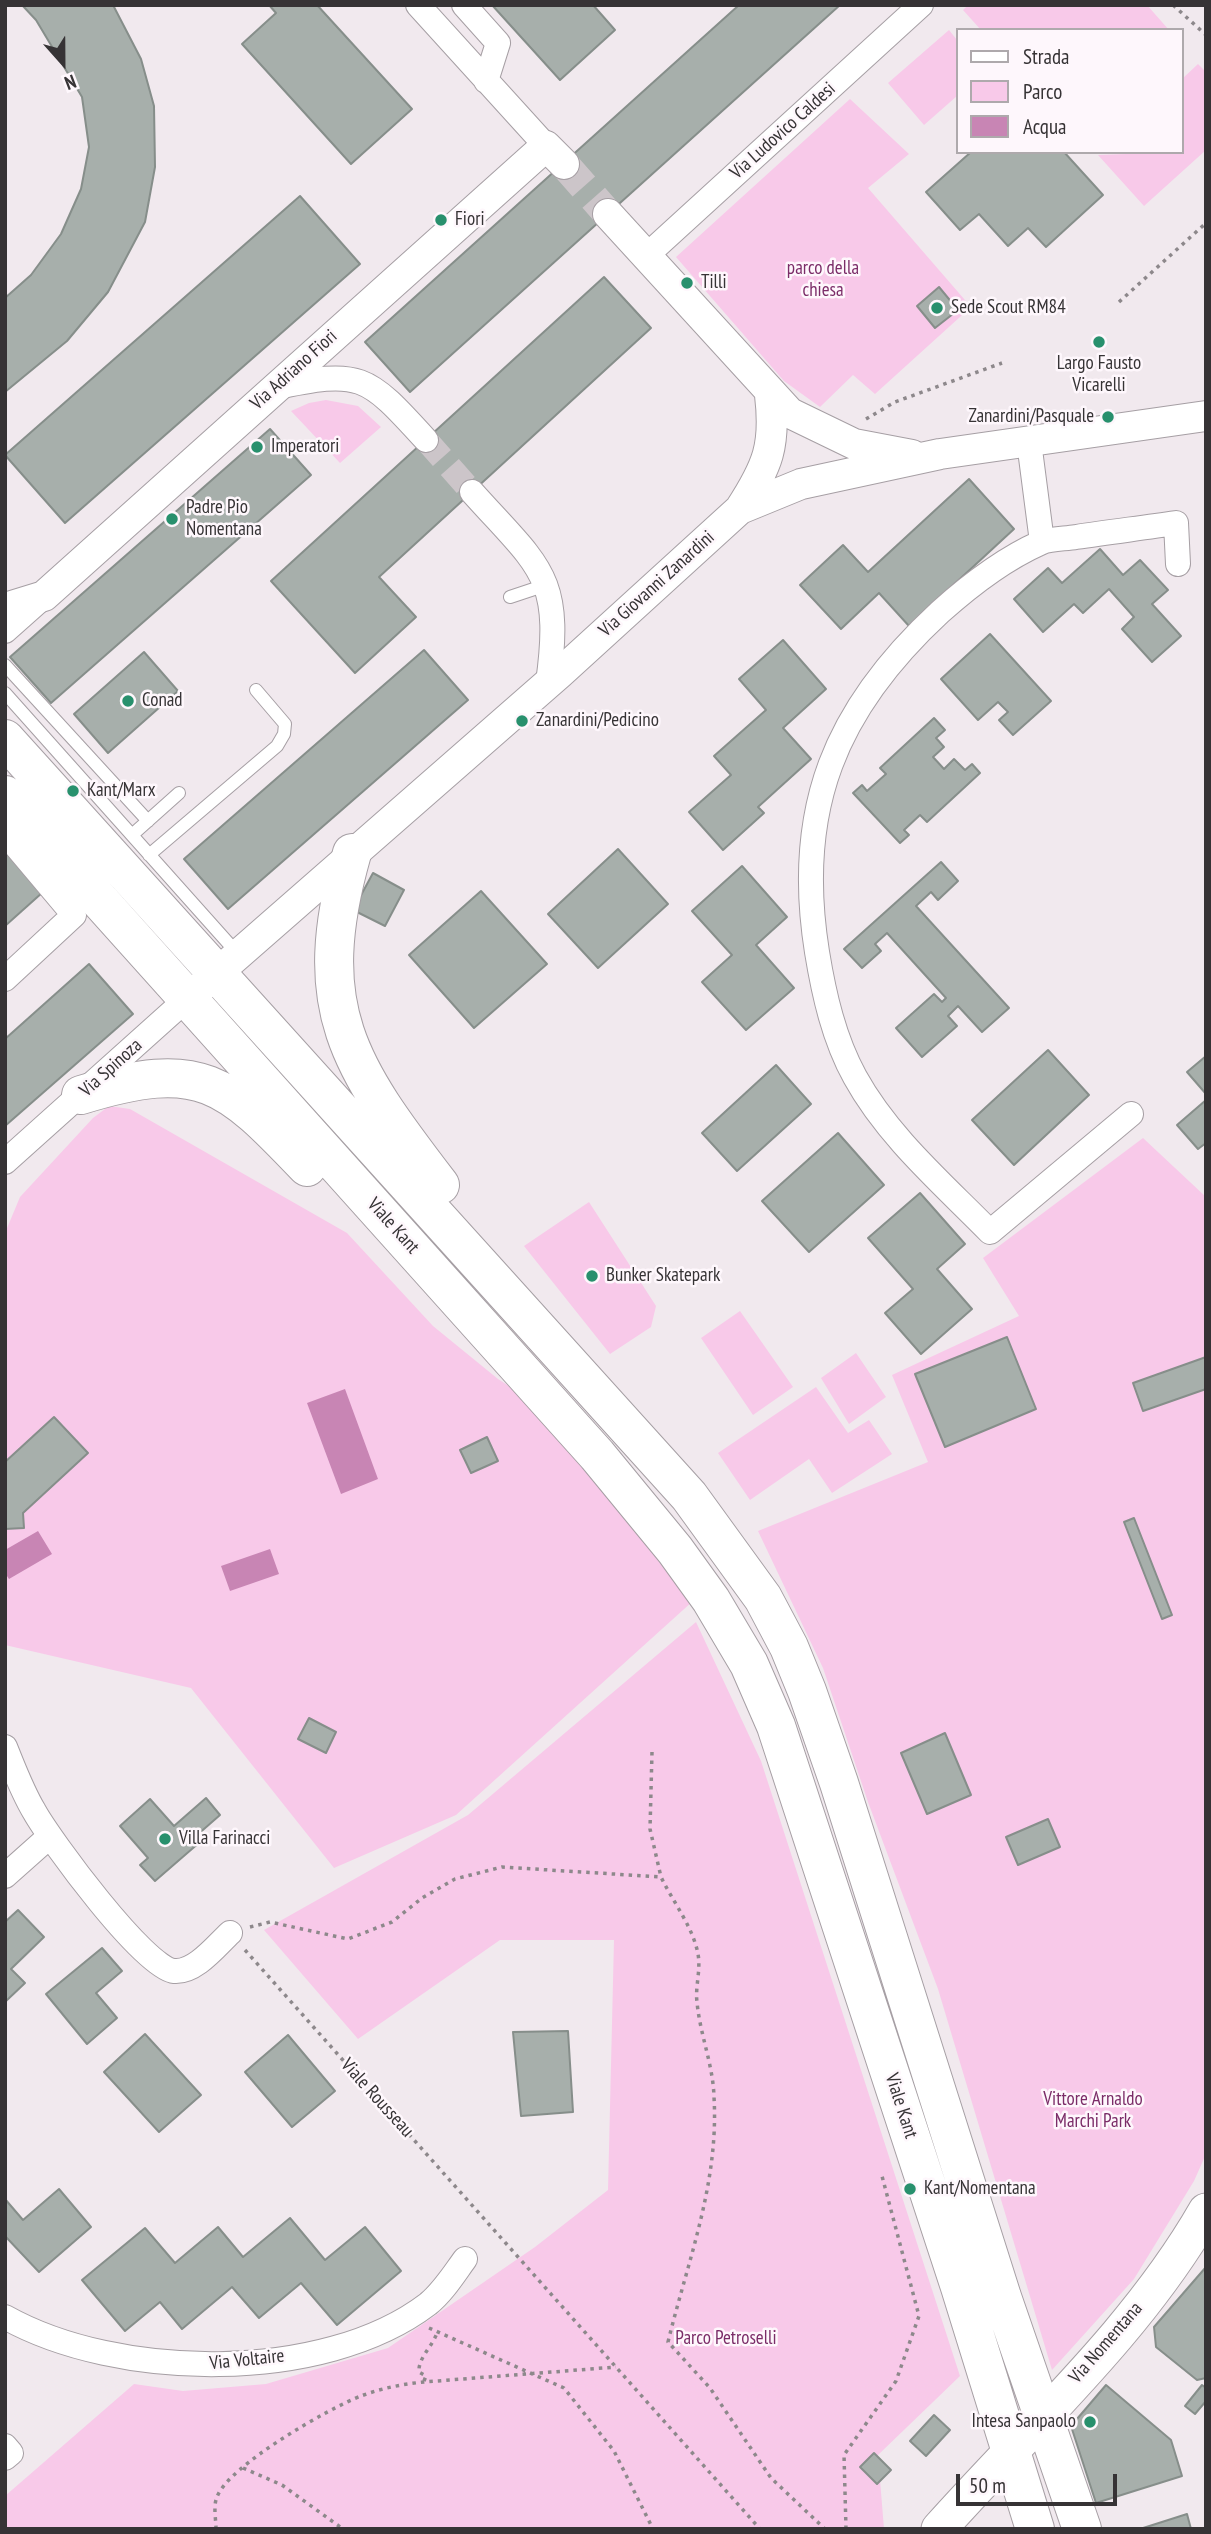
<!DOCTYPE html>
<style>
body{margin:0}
#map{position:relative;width:1211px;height:2534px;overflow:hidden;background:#f1e9ee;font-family:"PT Sans Narrow",sans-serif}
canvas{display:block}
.frame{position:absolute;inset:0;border:7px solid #363335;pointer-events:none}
.legend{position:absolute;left:956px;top:28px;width:228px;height:126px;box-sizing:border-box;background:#fef7fc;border:2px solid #aea9ac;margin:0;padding:9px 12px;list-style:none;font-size:21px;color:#363335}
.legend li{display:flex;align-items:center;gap:14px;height:35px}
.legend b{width:35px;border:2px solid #aea9ac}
.north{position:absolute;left:28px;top:28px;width:70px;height:70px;-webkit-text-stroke:5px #fef7fc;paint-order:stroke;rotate:159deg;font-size:19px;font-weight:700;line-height:28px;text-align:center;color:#363335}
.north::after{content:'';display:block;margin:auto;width:24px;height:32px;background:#363335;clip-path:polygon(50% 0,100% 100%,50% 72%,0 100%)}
.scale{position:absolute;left:956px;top:2474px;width:161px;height:32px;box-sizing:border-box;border:4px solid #363335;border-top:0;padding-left:9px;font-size:21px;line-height:24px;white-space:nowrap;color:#363335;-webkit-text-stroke:5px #fef7fc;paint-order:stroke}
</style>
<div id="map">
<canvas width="1211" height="2534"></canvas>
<div class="frame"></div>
<ul class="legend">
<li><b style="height:9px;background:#fff"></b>Strada</li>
<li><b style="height:19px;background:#f8c9e9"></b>Parco</li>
<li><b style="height:19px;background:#c885b4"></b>Acqua</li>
</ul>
<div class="north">N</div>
<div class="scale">50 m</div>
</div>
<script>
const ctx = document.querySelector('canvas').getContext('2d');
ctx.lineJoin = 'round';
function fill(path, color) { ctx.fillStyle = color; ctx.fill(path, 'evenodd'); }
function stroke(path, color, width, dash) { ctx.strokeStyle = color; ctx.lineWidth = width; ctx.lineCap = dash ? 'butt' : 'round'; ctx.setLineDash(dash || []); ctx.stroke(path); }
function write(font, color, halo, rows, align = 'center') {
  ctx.font = font + ' "PT Sans Narrow",sans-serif'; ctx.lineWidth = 5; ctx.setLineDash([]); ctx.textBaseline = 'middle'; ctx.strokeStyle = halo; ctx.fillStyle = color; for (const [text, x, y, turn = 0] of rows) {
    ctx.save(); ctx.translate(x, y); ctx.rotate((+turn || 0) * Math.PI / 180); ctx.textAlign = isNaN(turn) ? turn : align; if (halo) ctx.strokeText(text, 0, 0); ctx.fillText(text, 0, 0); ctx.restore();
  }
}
const green = new Path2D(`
 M968,5H1147L1169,30H981L963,10Z
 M949,30L957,40V96L924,125L888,83Z
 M1198,64L1206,72V150L1144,206L1098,155L1181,152V80Z
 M850,99L909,154L868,188L971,307L875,394L853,375L820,407L784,381L676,257Z
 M326,400L358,406L381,427L340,463L291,411L309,403Z
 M109,1106L130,1109L347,1233L433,1326L498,1379L540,1406L693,1601L456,1815L334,1868L191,1688L5,1645V1233L20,1197L93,1118Z
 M1143,1138L1206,1197V2154L1194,2181L1134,2279L1052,2370L938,1989L868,1802L823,1668L758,1531L928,1462L892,1375L1019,1316L983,1258Z
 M589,1202L656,1306L651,1327L610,1354L524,1246Z
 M740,1311L793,1387L753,1415L701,1338Z
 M856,1353L886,1397L849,1424L821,1378Z
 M816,1387L848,1433L869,1420L892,1454L832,1493L809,1459L750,1500L718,1453Z
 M696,1622L761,1761L960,2376L878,2455L884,2529H5V2496L134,2384L183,2391L266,2384L388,2348L535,2247L608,2190L614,1940H500L358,2039L264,1930L468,1815Z`);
const water = new Path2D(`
 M345,1389L378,1479L341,1494L307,1403Z
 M38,1531L52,1554L9,1579L5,1573V1550Z
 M270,1549L279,1574L230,1591L221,1566Z`);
const building = new Path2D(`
 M22,5H113L141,59L154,106L155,167L145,222L108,292L67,341L5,392V298L31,275L61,234L81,189L89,147L82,97L36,20Z
 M269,5H317L412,109L351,164L242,44L276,13Z
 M492,5H593L615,30L560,80Z
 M739,5H840L410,392L365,342Z
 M971,152H1064L1103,195L1046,247L1028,228L1008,246L979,214L960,230L926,192Z
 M300,196L360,264L65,523L5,455Z
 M604,277L651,328L379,577L416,617L355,673L271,581Z
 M939,287L958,310L935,328L917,306Z
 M270,429L311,475L51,703L10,657Z
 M969,479L1014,529L909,626L879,593L841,629L800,585L843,545L868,572Z
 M1100,549L1123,575L1140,560L1168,590L1152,604L1181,636L1152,662L1122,629L1134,617L1109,589L1083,613L1074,604L1043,632L1014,599L1048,568L1062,583Z
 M990,634L1051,701L1013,735L999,720L1008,712L998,702L978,720L941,679Z
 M783,640L826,689L783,728L811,759L758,807L764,813L723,850L689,812L731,775L714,756L766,710L739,679Z
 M424,650L468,700L228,909L184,859Z
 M144,652L178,691L108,753L74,714Z
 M934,718L945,730L936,738L944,747L933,757L944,769L954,759L965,770L972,764L980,773L927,822L920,815L904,830L909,835L900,843L853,793L862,785L867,791L886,774L880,768Z
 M5,849L43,892L5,926Z
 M618,849L668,904L598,968L548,914Z
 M941,862L958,881L938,900L931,892L916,906L1009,1008L982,1032L958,1006L948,1016L957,1026L922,1057L896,1028L934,994L942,1002L946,998L887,933L875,944L881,951L862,968L844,949Z
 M742,866L787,917L756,945L794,988L746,1030L702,982L732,955L692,911Z
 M373,873L404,890L385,926L353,910Z
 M481,891L547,964L474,1028L409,955Z
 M89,964L133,1014L5,1126V1039Z
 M1048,1050L1089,1095L1014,1165L972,1120Z
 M1206,1056V1094L1187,1072Z
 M776,1065L811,1104L737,1171L702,1133Z
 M1206,1100V1143L1198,1149L1177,1125Z
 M838,1133L884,1185L809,1252L762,1201Z
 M920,1193L965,1244L937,1269L972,1309L921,1354L885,1313L913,1289L868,1238Z
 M1007,1337L1036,1409L945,1447L915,1374Z
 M1206,1357V1389L1143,1411L1133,1383Z
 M54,1417L88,1453L23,1513L24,1528L5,1529V1462Z
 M487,1437L498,1461L471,1473L460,1450Z
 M1134,1518L1172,1615L1162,1619L1124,1522Z
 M309,1718L336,1732L326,1753L298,1739Z
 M945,1733L971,1795L927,1814L901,1753Z
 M206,1798L220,1815L196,1836L200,1842L155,1881L140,1865L148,1858L120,1826L150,1799L174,1826Z
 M1048,1819L1060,1847L1018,1865L1006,1837Z
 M18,1910L44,1937L11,1969L25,1983L5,2002V1922Z
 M102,1948L122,1971L96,1993L117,2018L87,2044L46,1994Z
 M568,2031L573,2112L521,2116L513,2032Z
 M145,2034L201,2095L159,2132L104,2072Z
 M288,2035L335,2091L292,2127L245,2072Z
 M59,2189L91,2227L39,2272L5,2236V2199L23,2220Z
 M290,2218L325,2260L365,2227L401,2271L337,2325L301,2283L259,2318L232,2287L182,2329L160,2302L125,2331L82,2280L145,2228L175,2263L218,2227L243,2257Z
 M1206,2267V2378L1197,2380L1156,2347L1154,2327Z
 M1106,2385L1171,2440L1182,2476L1096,2503L1071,2426Z
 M1202,2385L1206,2388V2401L1195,2414L1185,2406Z
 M934,2415L950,2430L926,2456L910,2441Z
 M874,2453L891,2470L877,2484L860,2467Z
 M1187,2514L1191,2529H1140Z`);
const minorTunnel = new Path2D(`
 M426,440L472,492`);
const tertiaryTunnel = new Path2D(`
 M564,164L608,214`);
const path = new Path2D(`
 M1173,5L1206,35
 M1119,302L1206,223
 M866,419L895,402L1002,363
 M652,1752L650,1829L661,1877
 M250,1927L270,1922L348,1939L392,1922L422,1898L455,1879L502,1867L661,1877C673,1902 693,1927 698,1954C701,1970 695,1987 697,2002C700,2035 713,2064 714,2097C719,2183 688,2260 668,2342L710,2388L771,2478L825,2529
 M245,1950L760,2529
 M429,2328L564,2388L614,2451L653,2529
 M424,2381L426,2376L419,2372C418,2358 432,2347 437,2333
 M243,2468L282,2485L343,2529
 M216,2529C216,2519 213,2506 217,2497C228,2466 329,2408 361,2396C382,2388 403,2384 424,2382L616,2367
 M846,2529L844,2455L896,2381L919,2316L882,2176`);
const service = new Path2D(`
 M510,597L546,585
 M5,665L148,821
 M5,693L238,954
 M132,835L179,793
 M149,855L277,746L284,734L285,724L256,690`);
const minor = new Path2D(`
 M418,5L546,146
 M464,5L498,43L486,81
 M646,256L921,5
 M273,388C361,369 366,374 426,440
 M1029,442L1042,542
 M472,492C540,568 563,575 548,683
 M5,631L41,599
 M5,833L74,915L5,979
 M1131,1114L990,1232C943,1184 888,1137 855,1077C834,1039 824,995 817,952C794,809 835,709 940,612C969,586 1004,559 1040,543C1050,538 1065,539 1076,537C1109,532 1142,528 1176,523L1178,564
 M5,1162L189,997
 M5,1747C14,1769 22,1791 34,1811C50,1840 145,1969 174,1971C195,1973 216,1946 230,1933
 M5,1876L50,1836
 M5,2317C117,2380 323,2384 428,2304C443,2292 454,2274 465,2259
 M5,2446L11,2453L5,2458`);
const tertiary = new Path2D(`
 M608,214L790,413L854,444L912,455
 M740,509C768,466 776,445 770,395
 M5,608L44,596L546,146L564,164
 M200,988L560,673L740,509L801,484L940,454L1206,416`);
const secondary = new Path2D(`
 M939,2529C1030,2427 1138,2330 1206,2211`);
const primary = new Path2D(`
 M5,739L689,1496L763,1598L789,1647L807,1691L839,1783L1002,2297L1082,2529
 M5,795L597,1455L675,1550L711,1600L749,1664L776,1726L960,2287L1035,2529
 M352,853C308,1008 348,1065 440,1185
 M81,1095C201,1058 226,1082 307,1167`);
const markers = [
 [441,220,7,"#28906d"],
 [687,283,7,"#28906d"],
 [937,308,7,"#28906d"],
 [1099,342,7,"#28906d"],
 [1108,417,7,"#28906d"],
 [257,447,7,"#28906d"],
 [172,519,7,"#28906d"],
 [128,701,7,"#28906d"],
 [522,721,7,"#28906d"],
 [73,791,7,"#28906d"],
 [592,1276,7,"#28906d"],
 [165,1839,7,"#28906d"],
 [910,2189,7,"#28906d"],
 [1090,2422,7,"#28906d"]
];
const streetNames = [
 ["Via Ludovico Caldesi",783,131,-42],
 ["Via Adriano Fiori",294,370,-42],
 ["Via Giovanni Zanardini",657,584,-42],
 ["Via Spinoza",111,1068,-42],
 ["Viale Kant",393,1226,48],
 ["Viale Rousseau",377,2098,48],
 ["Viale Kant",901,2106,72],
 ["Via Nomentana",1106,2343,-49],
 ["Via Voltaire",247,2360,-6]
];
const poiNames = [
 ["Fiori",455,220],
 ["Tilli",701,283],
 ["Sede Scout RM84",951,308],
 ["Largo Fausto",1099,364,"center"],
 ["Vicarelli",1099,386,"center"],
 ["Zanardini/Pasquale",1094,417,"right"],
 ["Imperatori",271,447],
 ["Padre Pio",186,508],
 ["Nomentana",186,530],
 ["Conad",142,701],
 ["Zanardini/Pedicino",536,721],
 ["Kant/Marx",87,791],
 ["Bunker Skatepark",606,1276],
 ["Villa Farinacci",179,1839],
 ["Kant/Nomentana",924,2189],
 ["Intesa Sanpaolo",1076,2422,"right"]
];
const parkNames = [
 ["parco della",823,269],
 ["chiesa",823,291],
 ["Vittore Arnaldo",1093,2100],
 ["Marchi Park",1093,2122],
 ["Parco Petroselli",726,2339]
];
fill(green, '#f8c9e9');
fill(water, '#c885b4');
fill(building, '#a7afab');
stroke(building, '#868e8a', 2);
stroke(minorTunnel, '#ccc5c9', 24, [24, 12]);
stroke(tertiaryTunnel, '#ccc5c9', 30, [30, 15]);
stroke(service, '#a69fa4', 14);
stroke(minor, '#a69fa4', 26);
stroke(tertiary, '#a69fa4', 32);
stroke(secondary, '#a69fa4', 37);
stroke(primary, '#a69fa4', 40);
stroke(path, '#8d888b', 3.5, [3.5, 5]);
stroke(service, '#fff', 12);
stroke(minor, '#fff', 24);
stroke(tertiary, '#fff', 30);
stroke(secondary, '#fff', 35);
stroke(primary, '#fff', 38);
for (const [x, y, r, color] of markers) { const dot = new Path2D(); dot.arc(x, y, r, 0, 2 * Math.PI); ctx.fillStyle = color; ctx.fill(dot); stroke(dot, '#fef7fc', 2.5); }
write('19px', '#363335', '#fef7fc', streetNames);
write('19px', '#363335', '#fef7fc', poiNames, 'left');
write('19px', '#7b2c68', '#fef7fc', parkNames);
</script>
